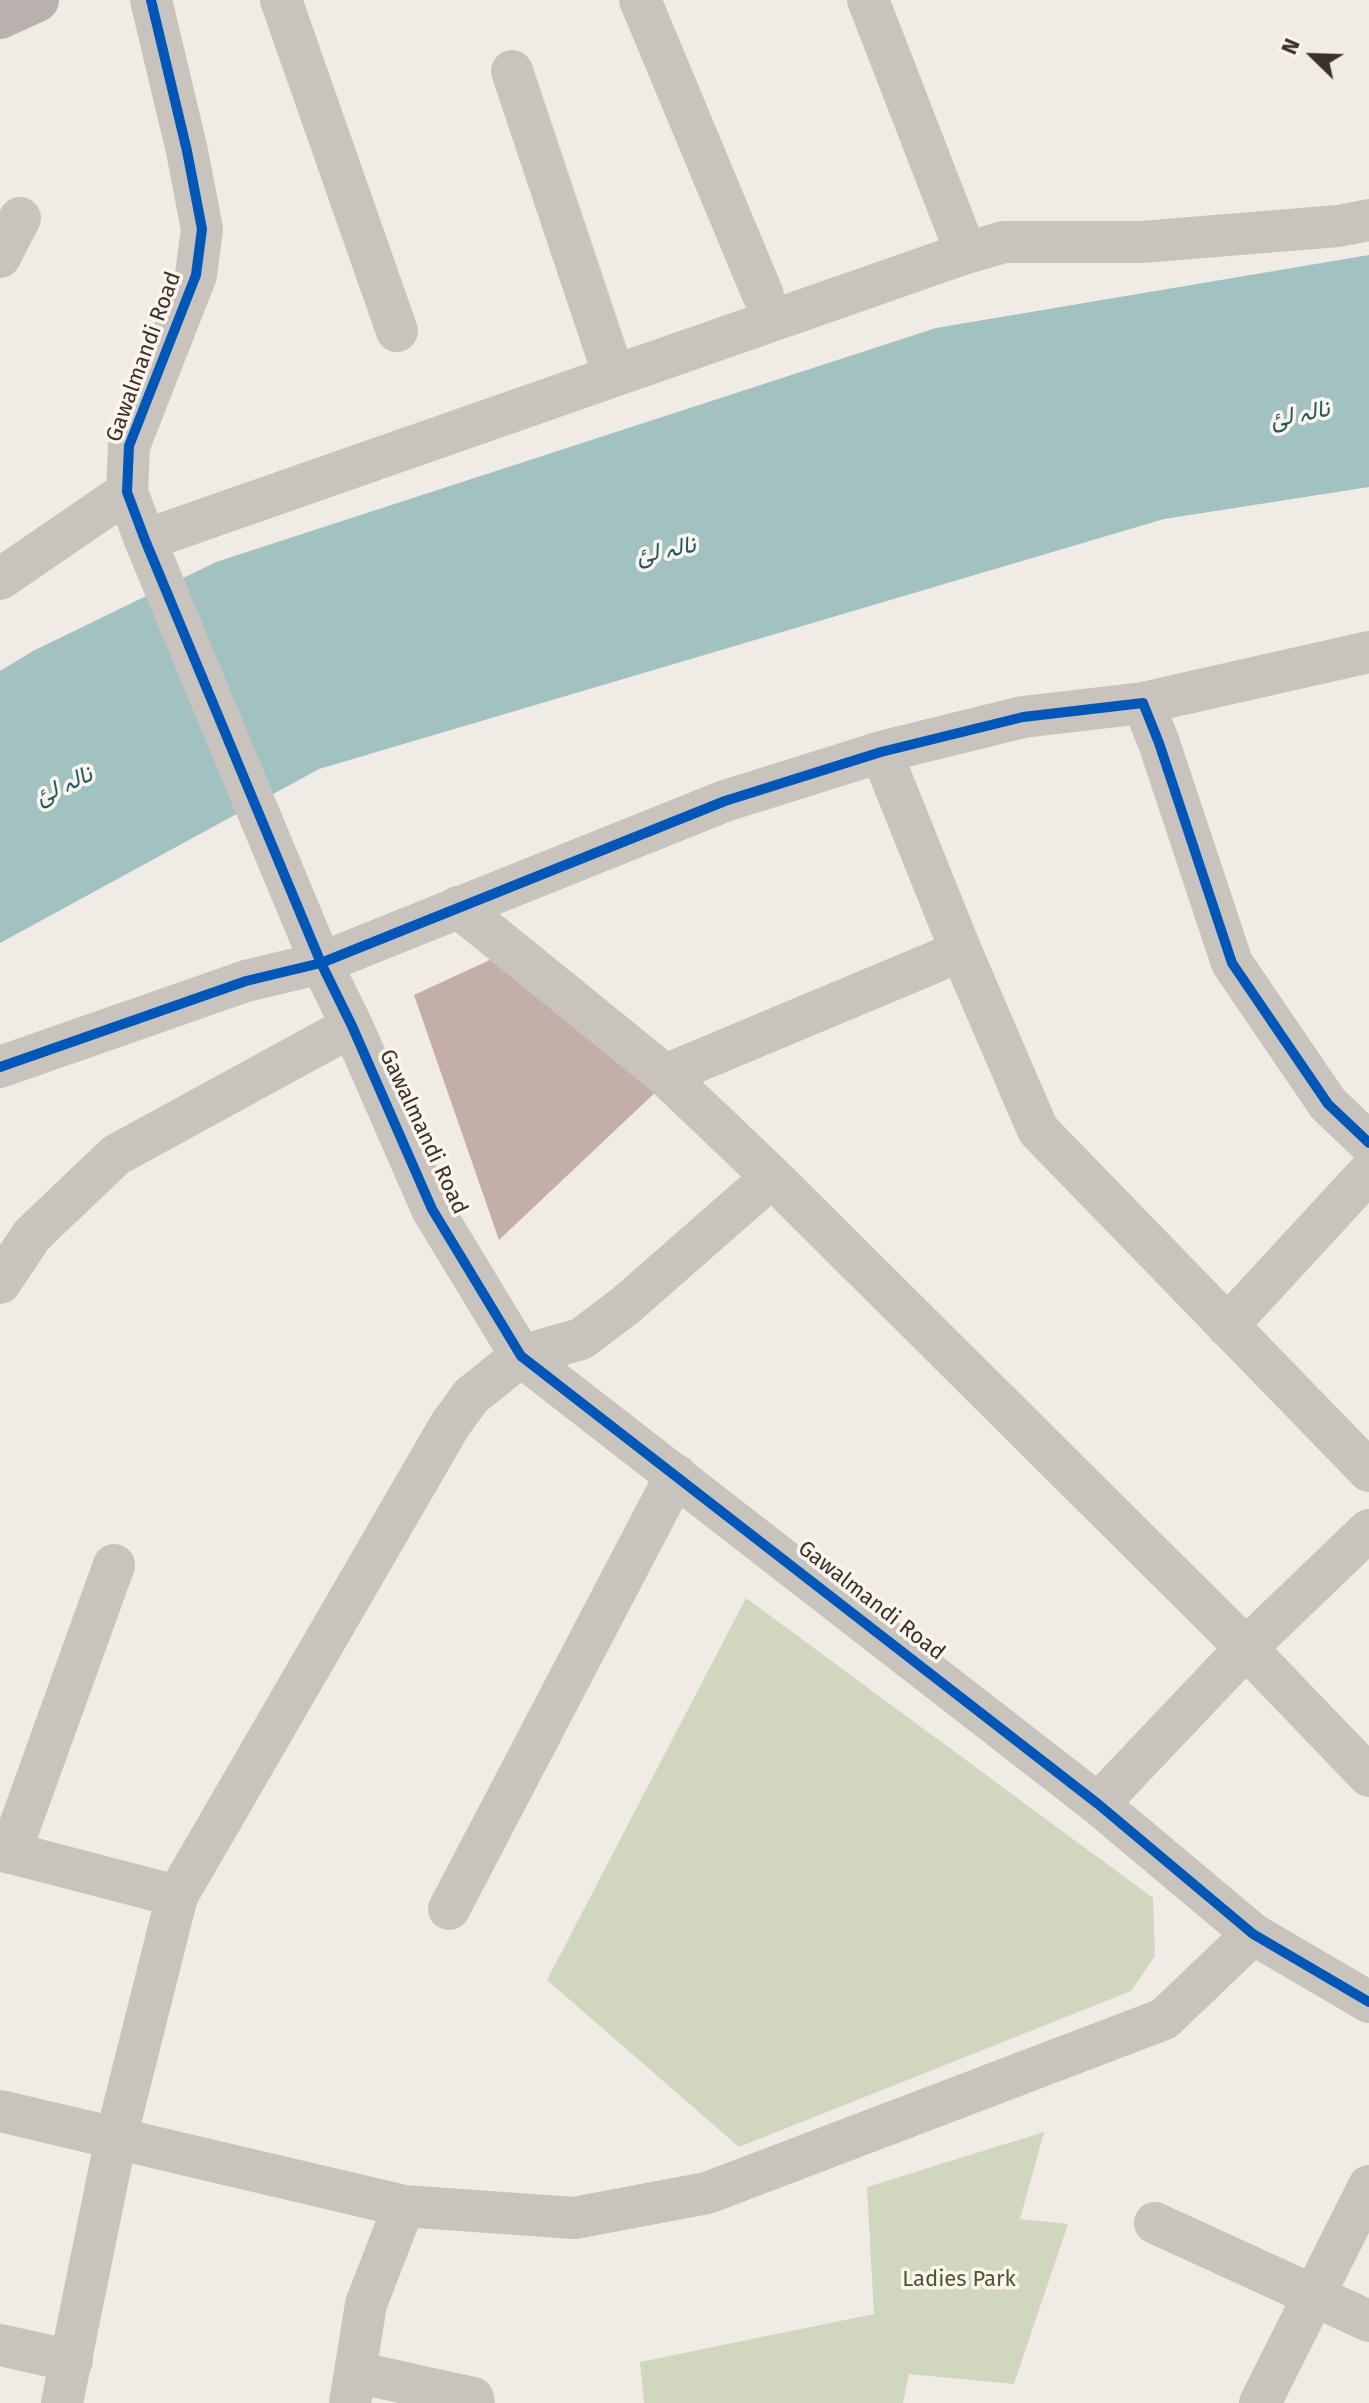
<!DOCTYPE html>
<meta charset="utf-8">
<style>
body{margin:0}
#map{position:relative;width:1369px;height:2403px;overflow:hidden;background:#f0ebe5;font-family:"Fira Sans",sans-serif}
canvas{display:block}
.north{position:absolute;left:1273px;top:16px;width:80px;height:80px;-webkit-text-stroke:6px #fbf5ee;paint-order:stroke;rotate:293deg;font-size:22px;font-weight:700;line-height:32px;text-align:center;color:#3b302b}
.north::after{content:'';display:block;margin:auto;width:28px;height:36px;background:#3b302b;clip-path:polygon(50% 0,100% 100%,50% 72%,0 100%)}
</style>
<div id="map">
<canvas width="1369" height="2403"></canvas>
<div class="north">N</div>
</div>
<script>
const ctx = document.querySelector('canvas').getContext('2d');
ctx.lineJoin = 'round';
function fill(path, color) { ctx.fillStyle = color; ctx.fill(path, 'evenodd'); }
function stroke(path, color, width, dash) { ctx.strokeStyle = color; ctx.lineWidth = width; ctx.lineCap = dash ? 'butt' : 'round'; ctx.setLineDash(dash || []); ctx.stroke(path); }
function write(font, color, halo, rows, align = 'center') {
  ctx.font = font + ' "Fira Sans",Vazirmatn,sans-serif'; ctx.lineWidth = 7; ctx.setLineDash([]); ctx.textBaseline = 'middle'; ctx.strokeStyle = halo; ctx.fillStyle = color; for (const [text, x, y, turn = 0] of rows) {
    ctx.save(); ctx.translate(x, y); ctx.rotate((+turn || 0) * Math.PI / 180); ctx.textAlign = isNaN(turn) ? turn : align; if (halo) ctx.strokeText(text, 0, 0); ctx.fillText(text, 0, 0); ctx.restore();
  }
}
const green = new Path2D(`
 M746,1598L1153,1898L1155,1956L1131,1991L739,2147L547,1980Z
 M1044,2132L1020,2219L1068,2224L1014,2384L909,2374L903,2403H644L640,2362L874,2314L867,2187Z`);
const water = new Path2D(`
 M1369,255V487L1164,519L319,769L0,943V671L33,651L216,562L936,328Z`);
const building = new Path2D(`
 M518,947L661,1087L499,1240L414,995Z`);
const minor = new Path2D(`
 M151,0L187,151L202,229L196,275L129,446L127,492L145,540L321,963L352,1026L432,1209L521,1356L1098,1804L1253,1934L1369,2002
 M281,0L397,331
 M640,0L763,295
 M868,0L966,253
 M512,71L614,376
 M0,257L20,218
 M145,540L966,253L1004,242H1142L1338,226L1369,220
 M0,579L127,492
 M1143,703L1369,652
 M881,752L961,951L1038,1130L1369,1471
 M458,907L665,1075L772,1177L1246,1648L1369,1776
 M0,1067L246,981L321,963L725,801L881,752L1023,717L1143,703L1159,743L1232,963L1328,1104L1369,1143
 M665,1075L961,951
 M0,1283L32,1235L116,1155L352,1026
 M1227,1326L1369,1172
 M1098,1804L1246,1648L1369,1530
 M0,1850L177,1896
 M10,1853L114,1565
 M449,1909L676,1475
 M0,2111L404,2206
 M1155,2223L1369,2321
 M0,2345L72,2361
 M355,2372L473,2398L474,2403
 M62,2403L116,2138L177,1896L450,1425L471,1396L521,1356L581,1339L626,1305L772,1177
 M350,2403L366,2304L404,2206L574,2218L707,2193L1164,2019L1253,1934
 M1260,2403L1369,2186`);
const major = new Path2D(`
 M0,17L37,0`);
const cycleway = new Path2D(`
 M151,0L187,151L202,229L196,275L129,446L127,492L145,540L321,963L352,1026L432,1209L521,1356L1098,1804L1253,1934L1369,2002
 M0,1067L246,981L321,963L725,801L881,752L1023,717L1143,703L1159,743L1232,963L1328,1104L1369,1143`);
const streetNames = [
 ["Gawalmandi Road",144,357,-70],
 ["Gawalmandi Road",423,1132,65],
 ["Gawalmandi Road",871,1601,38]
];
const parkNames = [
 ["Ladies Park",959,2280]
];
const waterNames = [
 ["نالہ لئ",1300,415,-12],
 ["نالہ لئ",666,551,-12],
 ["نالہ لئ",64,786,-25]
];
fill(green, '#d1d6bf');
fill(water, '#a1c2c1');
fill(building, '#c3afa7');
stroke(minor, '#c9c3be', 42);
stroke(major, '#b8b1ad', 44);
stroke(cycleway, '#0057b8', 10);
write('22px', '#3b302b', '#fbf5ee', streetNames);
write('22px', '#4a5a2e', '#fbf5ee', parkNames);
write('italic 24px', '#1f5a5e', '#fbf5ee', waterNames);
</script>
